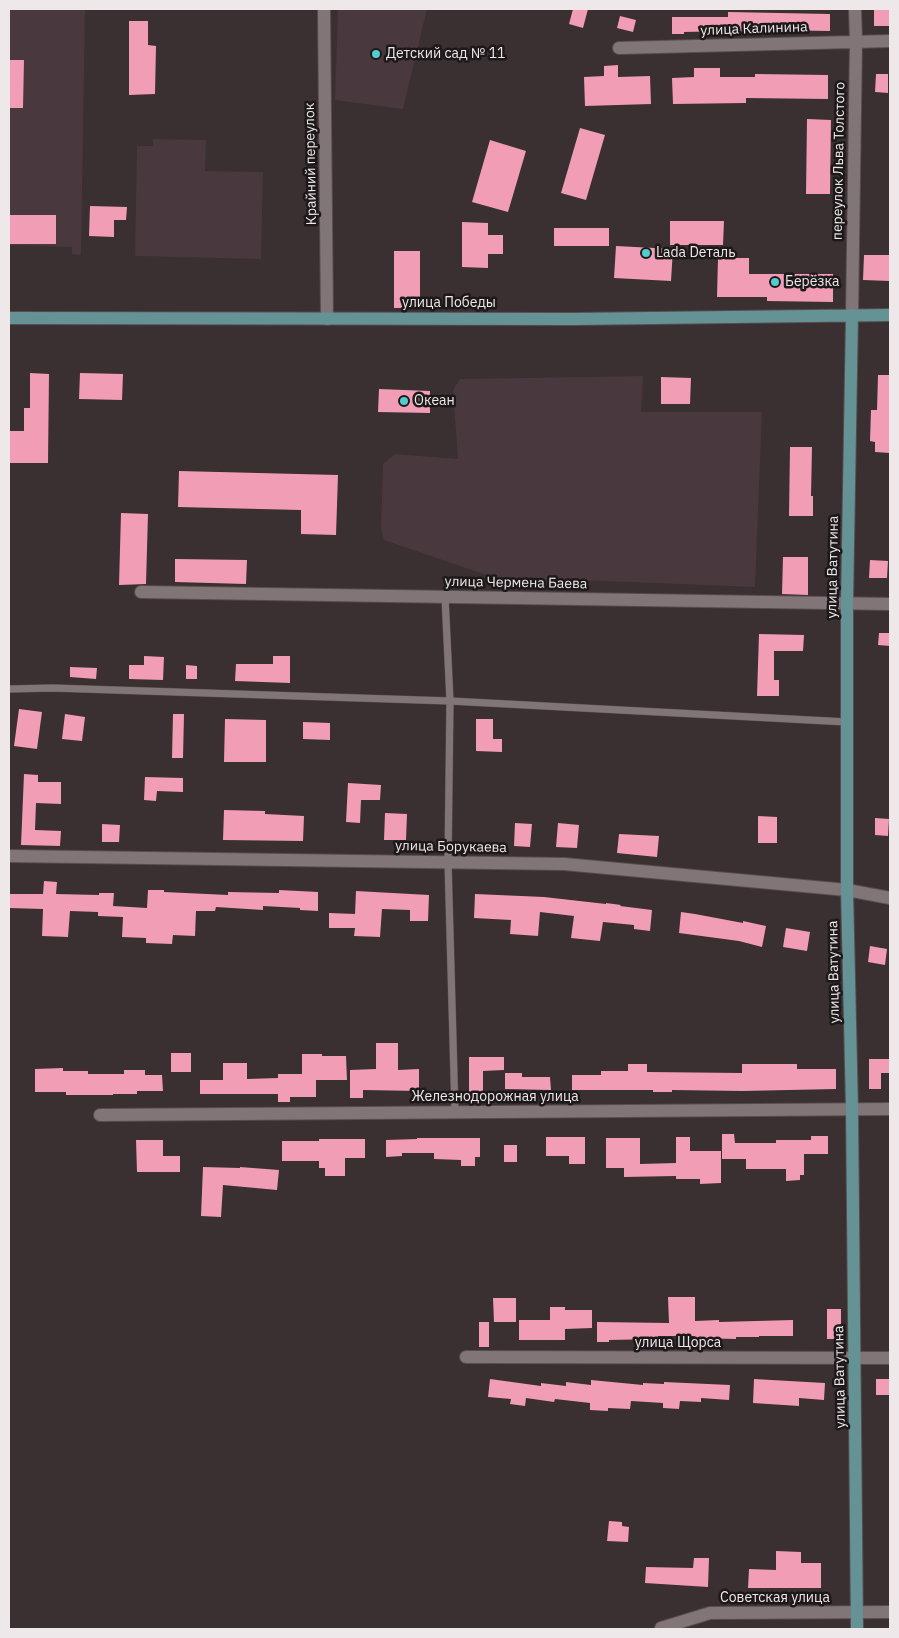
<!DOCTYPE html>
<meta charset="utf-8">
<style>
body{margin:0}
#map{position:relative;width:899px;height:1638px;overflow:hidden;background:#3a2f31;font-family:"IBM Plex Sans",sans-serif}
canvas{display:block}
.frame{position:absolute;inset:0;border:10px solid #efe8ea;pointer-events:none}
</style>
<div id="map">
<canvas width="899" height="1638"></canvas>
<div class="frame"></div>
</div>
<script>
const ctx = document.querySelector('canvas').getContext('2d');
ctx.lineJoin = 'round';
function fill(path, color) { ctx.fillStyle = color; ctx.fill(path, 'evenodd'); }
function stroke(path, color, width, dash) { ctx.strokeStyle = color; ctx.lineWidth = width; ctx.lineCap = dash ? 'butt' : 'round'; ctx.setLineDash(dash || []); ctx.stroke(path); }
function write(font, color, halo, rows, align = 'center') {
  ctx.font = font + ' "IBM Plex Sans",sans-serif'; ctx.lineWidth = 5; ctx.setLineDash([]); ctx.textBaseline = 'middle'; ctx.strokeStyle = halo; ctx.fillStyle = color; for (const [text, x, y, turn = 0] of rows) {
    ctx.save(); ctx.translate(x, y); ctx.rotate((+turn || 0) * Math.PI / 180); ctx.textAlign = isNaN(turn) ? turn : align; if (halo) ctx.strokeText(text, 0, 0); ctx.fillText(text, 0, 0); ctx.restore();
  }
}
const built = new Path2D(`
 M9,9H85L81,255L72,254V247L9,245Z
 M338,9H427L403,109L335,100Z
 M153,139L206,140L205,171L263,172L261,259L135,256L137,146H153Z
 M643,376L641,412H762L755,587L552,579L521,587L384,540L381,529L383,464L395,454L458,459L453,390L460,379Z`);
const building = new Path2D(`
 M573,9H588L583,28L569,24Z
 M874,10H890V26H874Z
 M728,12L830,14V31L769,30V33L728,31L684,32V34H672V17H728Z
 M620,16L636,20L633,32L617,28Z
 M129,21H148V45L156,46L155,94L129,95Z
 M9,60H24L23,108H9Z
 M618,65V77L650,76L651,104L585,106L584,77L604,76V66Z
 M694,68H720V77H755V74L828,75V99L746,98V103L673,104L672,78L694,77Z
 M876,74H888V93L875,92Z
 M807,119L831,120L830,194H806Z
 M580,128L605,135L586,200L561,193Z
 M490,140L526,151L508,212L472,202Z
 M90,206L127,207L126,220H114V237L89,236Z
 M9,215H56V244H9Z
 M670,221H724L723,245H670Z
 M462,222L488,223V235H503V254H488V268L462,267Z
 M554,228H609V246H554Z
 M616,246L673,249L671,281L614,278Z
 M394,251H420V308H394Z
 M864,255H890V281L863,280Z
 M718,258H749V274H833V302L767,301V297H717Z
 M30,373L49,374L48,463H9V431H24V408H30Z
 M80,373L123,374L122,400L79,399Z
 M878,375H890V453L875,452V442L870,441L871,410H877Z
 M661,377L691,378L690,404H661Z
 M379,389L430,391V413L378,412Z
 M790,447H812L811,496H813V516H789Z
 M179,471L338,475L336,535L301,534V510L178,507Z
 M121,513L148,514L146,584L119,585Z
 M783,557H808V595L782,594Z
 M175,559L247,560L246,584L175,582Z
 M870,560L888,561L887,578H869Z
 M879,633H890V646L878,645Z
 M759,634L804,635L803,651H774V680H779V696H757Z
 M144,656L164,657L163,680L129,679V665H144Z
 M273,656H290V683L235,681L236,664H273Z
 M186,665L197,666V679H186Z
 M70,667L97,668L96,679L70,677Z
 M19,709L42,712L37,749L14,746Z
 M65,714L85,717L82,741L62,739Z
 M173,714H184L183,758H172Z
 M225,719L266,720V762H224Z
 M476,719H493V739H502V752L476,751Z
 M303,722L330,723V740L303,739Z
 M24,774L38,775V782H61V804L36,803L35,830L61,831L60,846L21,845Z
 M145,777L183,778V792L157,791L156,801L144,800Z
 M348,783L381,785L380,800H361L360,823L346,822Z
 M224,810L265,811V814L304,816L303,841L223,840Z
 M385,813L407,814L406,840H384Z
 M758,816L777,817V843H758Z
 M875,818L889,819L888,836L875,835Z
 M515,823L532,824L530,847L514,846Z
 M558,823L579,825L577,848L556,847Z
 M102,824L120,825L119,842H102Z
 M619,834L659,836L657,857L617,853Z
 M44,881L57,882L56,894L99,895V893H114L113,906L147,908L148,890H164V892L228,895V892L279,893V890L318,892V911L300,910V908L263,906V910L216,907L215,911H196L195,936L173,935L172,944L146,943V938L122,937L123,917L98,916V912L70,911L68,937L42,936L43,909L9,908V894H43Z
 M356,891L429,895L428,921H410V910L382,909L380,937L354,936L355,928H329V913L355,914Z
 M475,894L544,897L606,904V903L621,905L620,906L652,910L650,931L634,929V925L603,922L600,941L571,938L574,916L540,912L538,936L510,934L511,920L474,918Z
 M681,912L695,914L743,923V921L766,926L762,947L739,941L679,933Z
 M786,928L810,932L807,951L783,947Z
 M870,946L887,949L885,965L868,962Z
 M376,1043H398V1070L419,1069V1091L363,1090V1098H350V1070L376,1069Z
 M171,1053H191V1072H171Z
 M302,1054H322V1056H346L347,1080H316V1097H290V1102H278V1094H200V1080H223V1063H247V1079L278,1078V1074H302Z
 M469,1057H504V1070L483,1071V1091L469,1092Z
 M869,1059H890V1073H881V1089H869Z
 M628,1064H647V1072L742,1073V1064H797V1069H836V1089L742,1091L672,1090V1092H653V1090H572V1075H601V1071H628Z
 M63,1068V1071H88V1074H124V1070H145V1075H162L163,1091H137V1094H113V1095H66V1092H35V1069Z
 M505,1073H522V1077H550L551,1090L505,1089Z
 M722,1134H734L735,1143H776V1140H811V1136H828V1154H804V1175H800V1180L786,1181V1169H746V1159H722Z
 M546,1137H585V1164H569V1156H546Z
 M676,1137H690V1151H721V1183L700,1184V1179H676V1176L624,1177V1168H606V1138H640V1164L676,1163Z
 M417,1138H480V1157H475V1166H461V1160L434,1159V1153H402V1156L386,1157V1140L417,1139Z
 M319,1139H365V1158H345V1176H325V1168H319V1161H282V1141H319Z
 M136,1140H163V1156H180V1172H137Z
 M504,1145H517V1162H504Z
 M203,1167L240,1168V1167L279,1170L277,1190L223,1185L221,1217L201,1216Z
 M668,1297H695V1321L719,1320V1322L793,1320V1336H759V1337H736V1339L695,1338V1336H658V1339L609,1340V1342H597V1322L669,1323Z
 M493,1298H516V1322H494Z
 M550,1307H565V1310H592V1328L565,1329V1340H519V1320H550Z
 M827,1309H841V1339H827Z
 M479,1322H489V1347H479Z
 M490,1379L541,1386V1383L566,1386V1382L591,1385V1380L643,1385V1383L664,1384V1382L730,1385L729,1400L701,1398V1402L680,1401L679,1409L663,1408V1403L631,1401L630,1409L608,1408V1411L590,1410V1403L555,1399L554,1402L526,1398L525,1406L510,1404L511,1399L488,1397Z
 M754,1379L825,1383L824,1400L799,1398V1406L753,1403Z
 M876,1379H890V1395H876Z
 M609,1521L622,1522V1526L629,1527L628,1542L607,1541Z
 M776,1551L801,1552V1563H821V1588H748L749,1569L776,1570Z
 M694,1558H709L708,1587L645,1583L646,1567L693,1568Z`);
const lane = new Path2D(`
 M445,597L450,701L448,862L455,1112
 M9,689L53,688L450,701L847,722`);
const street = new Path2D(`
 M324,9L327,319
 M619,48L890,41
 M852,315L856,41L855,9
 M141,592L890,604
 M9,856L564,864L847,890L890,898
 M100,1115L890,1109
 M466,1357L890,1358
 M661,1628L710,1613L890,1612`);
const secondary = new Path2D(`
 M852,315L847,603V890L852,1109L857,1629
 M9,318L574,319L890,315`);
const markers = [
 [376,54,5,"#52cdce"],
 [646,253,5,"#52cdce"],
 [775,282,5,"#52cdce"],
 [404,401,5,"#52cdce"]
];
const streetNames = [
 ["улица Калинина",754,29,-2],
 ["переулок Льва Толстого",839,161,-89],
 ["Крайний переулок",311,164,-91],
 ["улица Победы",449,303],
 ["улица Ватутина",833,567,-89],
 ["улица Чермена Баева",516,583,1],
 ["улица Борукаева",451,847,1],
 ["улица Ватутина",834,972,-91],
 ["Железнодорожная улица",495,1097],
 ["улица Щорса",678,1343],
 ["улица Ватутина",840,1377,-91],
 ["Советская улица",775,1598]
];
const poiNames = [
 ["Детский сад № 11",386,54],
 ["Lada Dеталь",656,253],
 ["Берёзка",785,282],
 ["Океан",414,401]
];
fill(built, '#49383d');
fill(building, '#f19db6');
stroke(lane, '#574d4f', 8);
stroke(street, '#574d4f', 14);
stroke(secondary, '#574d4f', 14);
stroke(lane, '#827578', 7);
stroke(street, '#827578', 12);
stroke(secondary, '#659294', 12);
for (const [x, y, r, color] of markers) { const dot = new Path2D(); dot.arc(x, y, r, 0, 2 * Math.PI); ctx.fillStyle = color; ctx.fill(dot); stroke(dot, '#1d181a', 2); }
write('14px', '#efe8ea', '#1d181a', streetNames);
write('14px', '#efe8ea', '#1d181a', poiNames, 'left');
</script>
